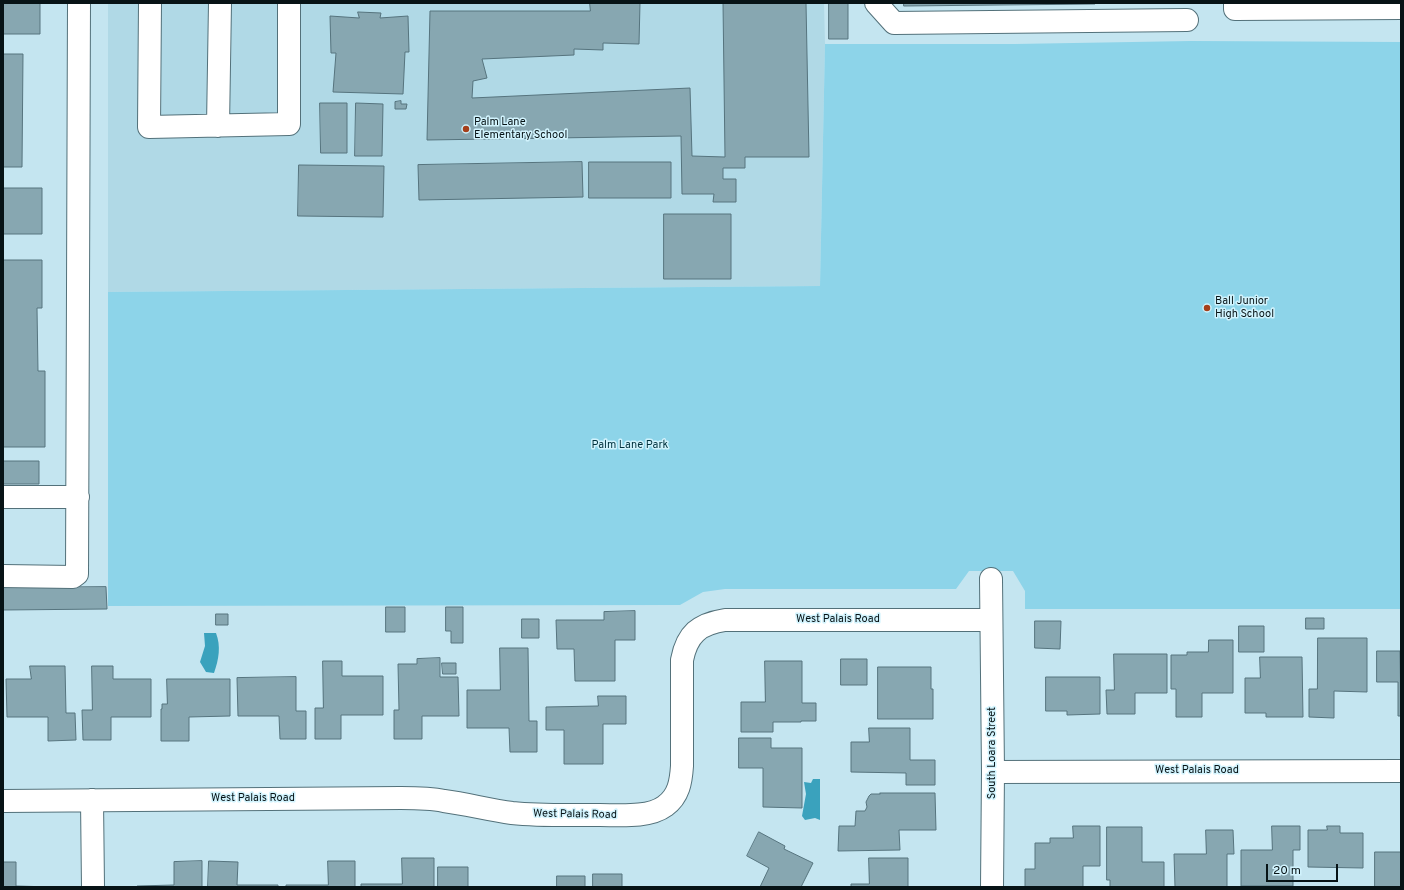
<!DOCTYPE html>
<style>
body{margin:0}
#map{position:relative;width:1404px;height:890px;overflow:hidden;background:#c4e5f0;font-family:Overpass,sans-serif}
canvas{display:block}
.frame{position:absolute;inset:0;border:4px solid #071316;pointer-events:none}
.scale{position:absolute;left:1266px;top:864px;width:72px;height:18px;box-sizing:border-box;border:2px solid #071316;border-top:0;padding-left:5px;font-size:12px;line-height:14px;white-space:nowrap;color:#071316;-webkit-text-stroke:3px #d1f3fd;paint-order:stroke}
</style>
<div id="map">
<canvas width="1404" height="890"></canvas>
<div class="frame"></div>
<div class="scale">20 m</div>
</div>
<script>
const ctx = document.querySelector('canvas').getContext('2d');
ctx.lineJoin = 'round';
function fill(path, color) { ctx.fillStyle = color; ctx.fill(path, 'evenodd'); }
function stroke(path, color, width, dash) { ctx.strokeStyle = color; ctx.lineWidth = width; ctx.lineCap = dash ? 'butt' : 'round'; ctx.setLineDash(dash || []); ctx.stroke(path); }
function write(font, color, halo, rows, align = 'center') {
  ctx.font = font + ' Overpass,sans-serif'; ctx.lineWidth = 3; ctx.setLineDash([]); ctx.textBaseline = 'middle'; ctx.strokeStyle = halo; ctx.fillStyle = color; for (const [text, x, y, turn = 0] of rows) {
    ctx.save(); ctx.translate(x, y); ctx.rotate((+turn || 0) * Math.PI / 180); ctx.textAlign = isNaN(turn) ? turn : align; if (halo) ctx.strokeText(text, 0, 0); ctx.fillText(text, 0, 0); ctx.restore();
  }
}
const built = new Path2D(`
 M108,3H824L825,44L820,286L108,292Z`);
const green = new Path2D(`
 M1191,41L1401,42V609H1025V591L1013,571H969L956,589H725L703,592L680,605L108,606V292L820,286L825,44H1015Z`);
const water = new Path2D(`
 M204,633H216C221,646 219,659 214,673L206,672L200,662L205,646Z
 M813,779H820V820L815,818L805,820L802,816L806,794L804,782L811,783Z`);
const building = new Path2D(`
 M3,3H40V34H3Z
 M590,3H640L639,44L603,43V50L574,49V55L482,59L487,78L473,81L472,98L690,88L692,156L725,157L723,3H806L809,157H745V168H723V179H736V202H713L714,194H682L681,136L427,140L430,11H590Z
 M829,3H848V39H829Z
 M904,3H1095V4L904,6Z
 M358,12L381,13L380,18L408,16L409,52H405L403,94L333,92L336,53H331L330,16L359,18Z
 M3,54H23L22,167H3Z
 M401,101V104H407L406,109H395V102Z
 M320,103H347V153H321Z
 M356,103L383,104L382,156H355Z
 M582,162L583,197L419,200L418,165Z
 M589,162H671V198H589Z
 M299,165L384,166L383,217L298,216Z
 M3,188H42V234H3Z
 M664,214H731V279H664Z
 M3,260H42V308H37L38,371H45V447H3Z
 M3,461H39V484H3Z
 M106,587L107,609L3,610V588Z
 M386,607H405V632H386Z
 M446,607H463V643H451V631H446Z
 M635,611V640H615V681H575L574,649H557L556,620H604V612Z
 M216,614H228V625H216Z
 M1306,618H1324V629H1306Z
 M522,619H539V638H522Z
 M1035,621H1061L1060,649L1035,648Z
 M1239,626H1264V652H1239Z
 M1318,638H1367V692L1334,691V718L1309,717V689H1317Z
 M1209,640H1233V693H1202V717H1176V689H1171V655H1187V652H1208Z
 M500,648H528L529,721H537V752H510L509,728H467V690H500Z
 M1377,651H1400L1401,716H1398V682H1377Z
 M1114,654H1167V693H1135V714H1107L1106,690H1114Z
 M1260,657H1302L1303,717H1266V713H1245V678H1260Z
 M440,658V677H458L459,716H422V739H394V710H399L398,664H417V659Z
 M841,659H867V685H841Z
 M323,661H342V676H383V715H341V739H315V708H323Z
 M765,661H802V703H816V721H801V722H773V732H741V702H765Z
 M442,663H456V674H443Z
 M30,666H65L66,713H75L76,740L48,741V717H7L6,679H31Z
 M92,666H113V679H151V717H111V740H83L82,710H92Z
 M878,667H931V689H933V719H878Z
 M296,677V711H306V739H280L279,716H238L237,678Z
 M1046,677H1100V714L1067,715V711H1046Z
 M167,679H230V716L189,717V741H161V709H162V704H167Z
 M598,696H626V724H603V764H564V730H546V707L598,706Z
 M869,728H910V760H935V785H906V773L851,772V742H869Z
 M739,738H771V748H802V808L763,807V768H739Z
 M880,793H935L936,830H899L900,850L838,851L839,826H855L856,811H865L867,807L866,802L869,796L871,794H880Z
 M1073,826H1100V866H1083V887H1025V869H1035V843H1050V838H1073Z
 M1272,826H1300V850H1293V886H1241V850H1272Z
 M1327,826H1340V833H1363V868L1308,867V830H1327Z
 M1107,827H1142V862H1164V887H1110V880H1107Z
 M1206,830H1233L1234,854H1227V887H1175L1174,854H1206Z
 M759,832L785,846L784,849L813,863L801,887H760L769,868L747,856Z
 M1375,852H1401V887H1375Z
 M402,858H434V887H361V884H402Z
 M869,858H908V887H851V884H869Z
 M202,861V887H137V886L174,885V862Z
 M209,861L238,862L237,885H278V887H208Z
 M328,861H355V887H286V885H328Z
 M3,862H16V886L52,887H3Z
 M438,867H468V887H438Z
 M593,874H622V887H593Z
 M557,876H585V887H557Z`);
const minor = new Path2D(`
 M150,3L149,127L289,124V3
 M876,3L894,23L1187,20
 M1235,3V9L1401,8
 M218,126L220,3
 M3,497H78
 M3,576L73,577L77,574L79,3
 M991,579L993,772L992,887
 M993,772L1401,771
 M92,800L93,887
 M3,801L401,798C415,798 430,798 444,801C467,804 489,810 512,813C541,816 571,815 600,815C619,815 649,818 665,806C679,796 681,781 682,766V660C687,634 699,624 725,620H991`);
const markers = [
 [466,129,4,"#a53f1a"],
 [1207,308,4,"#a53f1a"]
];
const poiNames = [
 ["Palm Lane",474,123],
 ["Elementary School",474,136],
 ["Ball Junior",1215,302],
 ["High School",1215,315]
];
const parkNames = [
 ["Palm Lane Park",630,446]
];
const streetNames = [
 ["West Palais Road",838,620],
 ["South Loara Street",993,753,-90],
 ["West Palais Road",1197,771],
 ["West Palais Road",253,799],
 ["West Palais Road",575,815,1]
];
fill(built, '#b0d9e6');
fill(green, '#8dd4e9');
fill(water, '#3aa2bd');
fill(building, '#87a7b1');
stroke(building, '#56747e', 1);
stroke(minor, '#53717a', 24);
stroke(minor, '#fff', 22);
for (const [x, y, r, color] of markers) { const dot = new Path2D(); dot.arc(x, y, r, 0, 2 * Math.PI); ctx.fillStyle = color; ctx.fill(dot); stroke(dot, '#d1f3fd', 1.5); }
write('11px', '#071316', '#d1f3fd', poiNames, 'left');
write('11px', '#00313d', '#d1f3fd', parkNames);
write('11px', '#071316', '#d1f3fd', streetNames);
</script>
